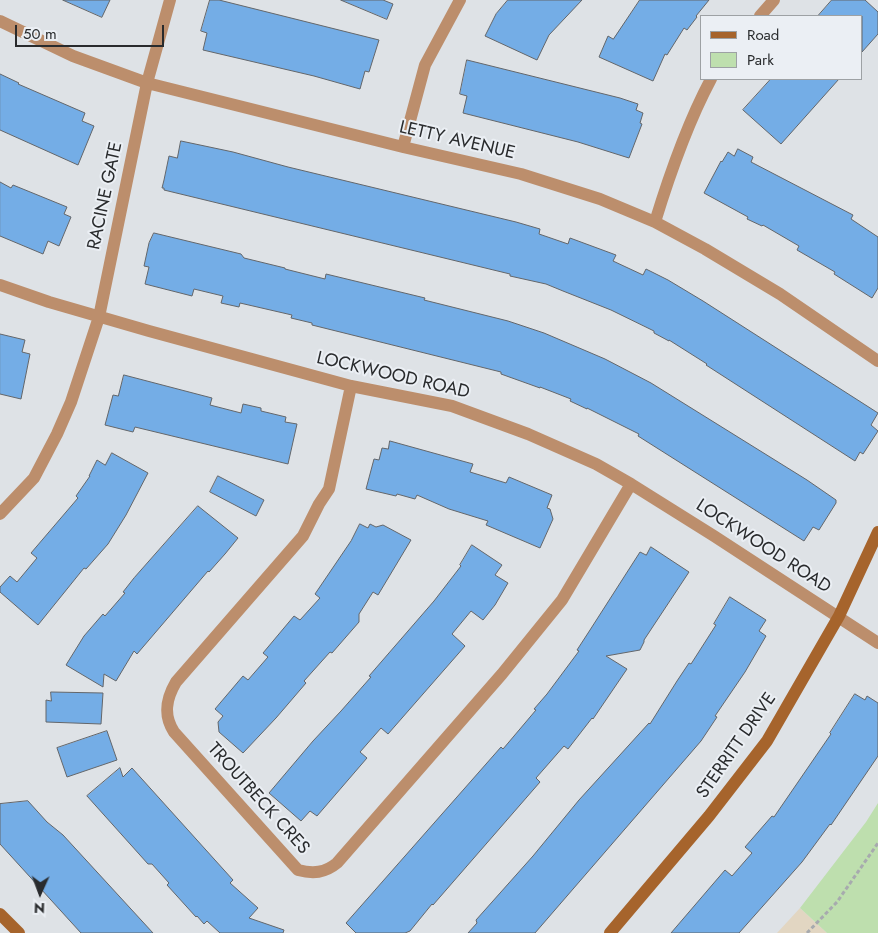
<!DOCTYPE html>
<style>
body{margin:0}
#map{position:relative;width:878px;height:933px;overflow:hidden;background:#dee2e6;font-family:Jost,sans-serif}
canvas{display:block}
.legend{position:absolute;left:700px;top:15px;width:162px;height:65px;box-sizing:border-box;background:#ebeff4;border:1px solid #9da1a4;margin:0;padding:6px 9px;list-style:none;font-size:15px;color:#292b2d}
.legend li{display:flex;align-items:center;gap:10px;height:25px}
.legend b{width:25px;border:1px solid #9da1a4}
.north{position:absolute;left:15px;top:868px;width:50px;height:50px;-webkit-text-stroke:4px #ebeff4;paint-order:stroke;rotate:182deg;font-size:14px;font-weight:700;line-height:20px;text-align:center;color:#292b2d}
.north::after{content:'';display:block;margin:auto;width:18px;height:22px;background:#292b2d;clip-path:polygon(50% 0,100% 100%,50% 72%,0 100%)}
.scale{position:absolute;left:15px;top:25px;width:149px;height:22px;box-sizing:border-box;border:2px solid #292b2d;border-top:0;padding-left:6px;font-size:15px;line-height:18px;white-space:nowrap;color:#292b2d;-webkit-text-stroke:4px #ebeff4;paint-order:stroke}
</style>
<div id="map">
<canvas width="878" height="933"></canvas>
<ul class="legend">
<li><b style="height:6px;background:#a6642c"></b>Road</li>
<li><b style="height:14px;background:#bedfae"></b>Park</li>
</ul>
<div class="north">N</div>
<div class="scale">50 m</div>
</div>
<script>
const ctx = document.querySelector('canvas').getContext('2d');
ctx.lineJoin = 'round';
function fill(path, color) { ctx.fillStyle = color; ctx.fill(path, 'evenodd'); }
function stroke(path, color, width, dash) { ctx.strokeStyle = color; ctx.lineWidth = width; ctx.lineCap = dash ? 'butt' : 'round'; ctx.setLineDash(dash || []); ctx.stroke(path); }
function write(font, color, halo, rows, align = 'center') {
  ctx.font = font + ' Jost,sans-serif'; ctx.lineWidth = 4; ctx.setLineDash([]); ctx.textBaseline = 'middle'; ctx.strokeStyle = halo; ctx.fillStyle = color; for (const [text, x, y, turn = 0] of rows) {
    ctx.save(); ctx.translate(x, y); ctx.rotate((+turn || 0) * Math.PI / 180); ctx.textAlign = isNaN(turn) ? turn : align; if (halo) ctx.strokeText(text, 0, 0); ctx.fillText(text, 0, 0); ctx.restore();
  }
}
const education = new Path2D(`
 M800,908L827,933H777Z`);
const green = new Path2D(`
 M878,803V933H827L800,908L866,822Z`);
const building = new Path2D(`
 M63,0H110L102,17Z
 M210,0H219L379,40L369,72L365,71L360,89L314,76L203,50L207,33L201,31Z
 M341,0H383L393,4L387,19Z
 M508,0H582L549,35L537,60L485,36L496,14Z
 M640,0H709L696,16L697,17L687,30L684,28L667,55L665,54L653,81L599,57L608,36L613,39Z
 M832,0H865L878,12V34L862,52V16H818Z
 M467,60L620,98L638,104L636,110L643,113L640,123L642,124L629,158L578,142L463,113L467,96L460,94Z
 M0,74L19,83L18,84L85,113L82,121L94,126L78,165L0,130Z
 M771,79H839L781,144L743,110Z
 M181,141L233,152L288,167L516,222L540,229L539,234L568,244L570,238L616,255L613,261L643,275L646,269L668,280L703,301L878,413L871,425L878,431L863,454L860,452L855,461L706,365L707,364L669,340V341L654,333V331L611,310L563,291L546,284L510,276V274L164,190V188H162L164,180L169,156L177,158Z
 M738,149L753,157L751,162L853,215L851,219L878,237V288L872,298L834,274L835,272L797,250L799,246L763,225L762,226L747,219L748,217L704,193L721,161L722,162L728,152L734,156Z
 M0,182L11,188L13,185L67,207L64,214L71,217L59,246L48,241L43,254L0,236Z
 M154,233L241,254L244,258L285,268V269L325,279L326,274L425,298L424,300L508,321L544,333L605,359L651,383L807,480L836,500V503L819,530L813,527L804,541L638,436L639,434L587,408V409L570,401L571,399L540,387V388L501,374V372L312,325V323L291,318L292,315L240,303L239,307L221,303L223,296L194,289L192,296L145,284L149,267L144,266L149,243Z
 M0,334L25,340L22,352L30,354L21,399L0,394Z
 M124,375L212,398L210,405L241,413L243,404L261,408V411L286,417L285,422L297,424L288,464L135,427L133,432L105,425L113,395L118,396Z
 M390,441L473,464L470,472L506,483L509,477L552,495L547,508L550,509L553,519L540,548L486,525L488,521L449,509L417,495L415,499L397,494L396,496L366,489L374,459L379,460L382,448L388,449Z
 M112,453L148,473L126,515L108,544L86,569L84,568L38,625L0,592V587L10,576L17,582L37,558L31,553L78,498L76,496L90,476H89L97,460L105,465Z
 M218,476L264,500L256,516L210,492Z
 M198,506L238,538L225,554L209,572L208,571L137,654L134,651L116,681L104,674L103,687L66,665L84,636L103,614L105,616L125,593L123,592L134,578Z
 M360,524L368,528L370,524L376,527L383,525L411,540L378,595L373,592L359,614V622L332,653L330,652L304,681L306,683L276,718L243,753L219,732L218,722L223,716L215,709L243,676L248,680L268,657L263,653L294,616L300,620L320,598L315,594L351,541Z
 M472,545L502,565L495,575L508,583L495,605L483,620L471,611L452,634L465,646L388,734L381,728L360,752L367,758L317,816L310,811L301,821L269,793L313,741L341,711L371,677L369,676L434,601L461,566L460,565Z
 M651,547L689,572L644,640V642L640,650L606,656L627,669L593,719L592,718L568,749L564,746L536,778L540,782L433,905L432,904L410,931L405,933H356L346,923L501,747L503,749L536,710L534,709L547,694L579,651L577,650L590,630L640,552L646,555Z
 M730,597L766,620L759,631L766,636L745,672L715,716L717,717L701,741L535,933H468L477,923L476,920L533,856L579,800L649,723L650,724L677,681L689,663L691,664L716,625L714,624Z
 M51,692L103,693L101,724L46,722V700L51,701Z
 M855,694L865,700L867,696L878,703V756L831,825L830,824L802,862L739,933H671L725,870L732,876L752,853L745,847L772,816L774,817L831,734L830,733Z
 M107,731L117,760L67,777L57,748Z
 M120,768L123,777L132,768L233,880L230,883L258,908L249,918L284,930L283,933H220L207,921L204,924L197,916L196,917L167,885L169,883L152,864H148L87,796Z
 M28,801L47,822L63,835L153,933H81L0,844V804Z`);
const path = new Path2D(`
 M807,933L837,902L878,843`);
const street = new Path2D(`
 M760,16L774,0
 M0,21L73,56L147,83L403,147L521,174L600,199L655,222L705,249L780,294L878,361
 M403,147L425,65L460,0
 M655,222C670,173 687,124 711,79
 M0,285L49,302L149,331L351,386L452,406L528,434L596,464L631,484L714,536L878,643
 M351,386L329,489L319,504L303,536L176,682C166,699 163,715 174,732L298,870C313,874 325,873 337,863L502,674L562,600L631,484
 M0,514L34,478L57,434L71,402L99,317L147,83L170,0`);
const secondary = new Path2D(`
 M0,914L19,933
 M610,933L709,816L767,741L839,616L878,532`);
const streetNames = [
 ["LETTY AVENUE",457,141,13],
 ["RACINE GATE",106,196,-78],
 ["LOCKWOOD ROAD",393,376,13],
 ["LOCKWOOD ROAD",763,547,33],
 ["STERRITT DRIVE",737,746,-55],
 ["TROUTBECK CRES",258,799,48]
];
fill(education, '#e2d6c2');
fill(green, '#bedfae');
fill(building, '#74ade6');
stroke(building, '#63666a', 1);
stroke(path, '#a7aaae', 3, [4, 2.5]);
stroke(street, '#bc8e6c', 12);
stroke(secondary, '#a6642c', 12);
write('18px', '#292b2d', '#ebeff4', streetNames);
</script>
